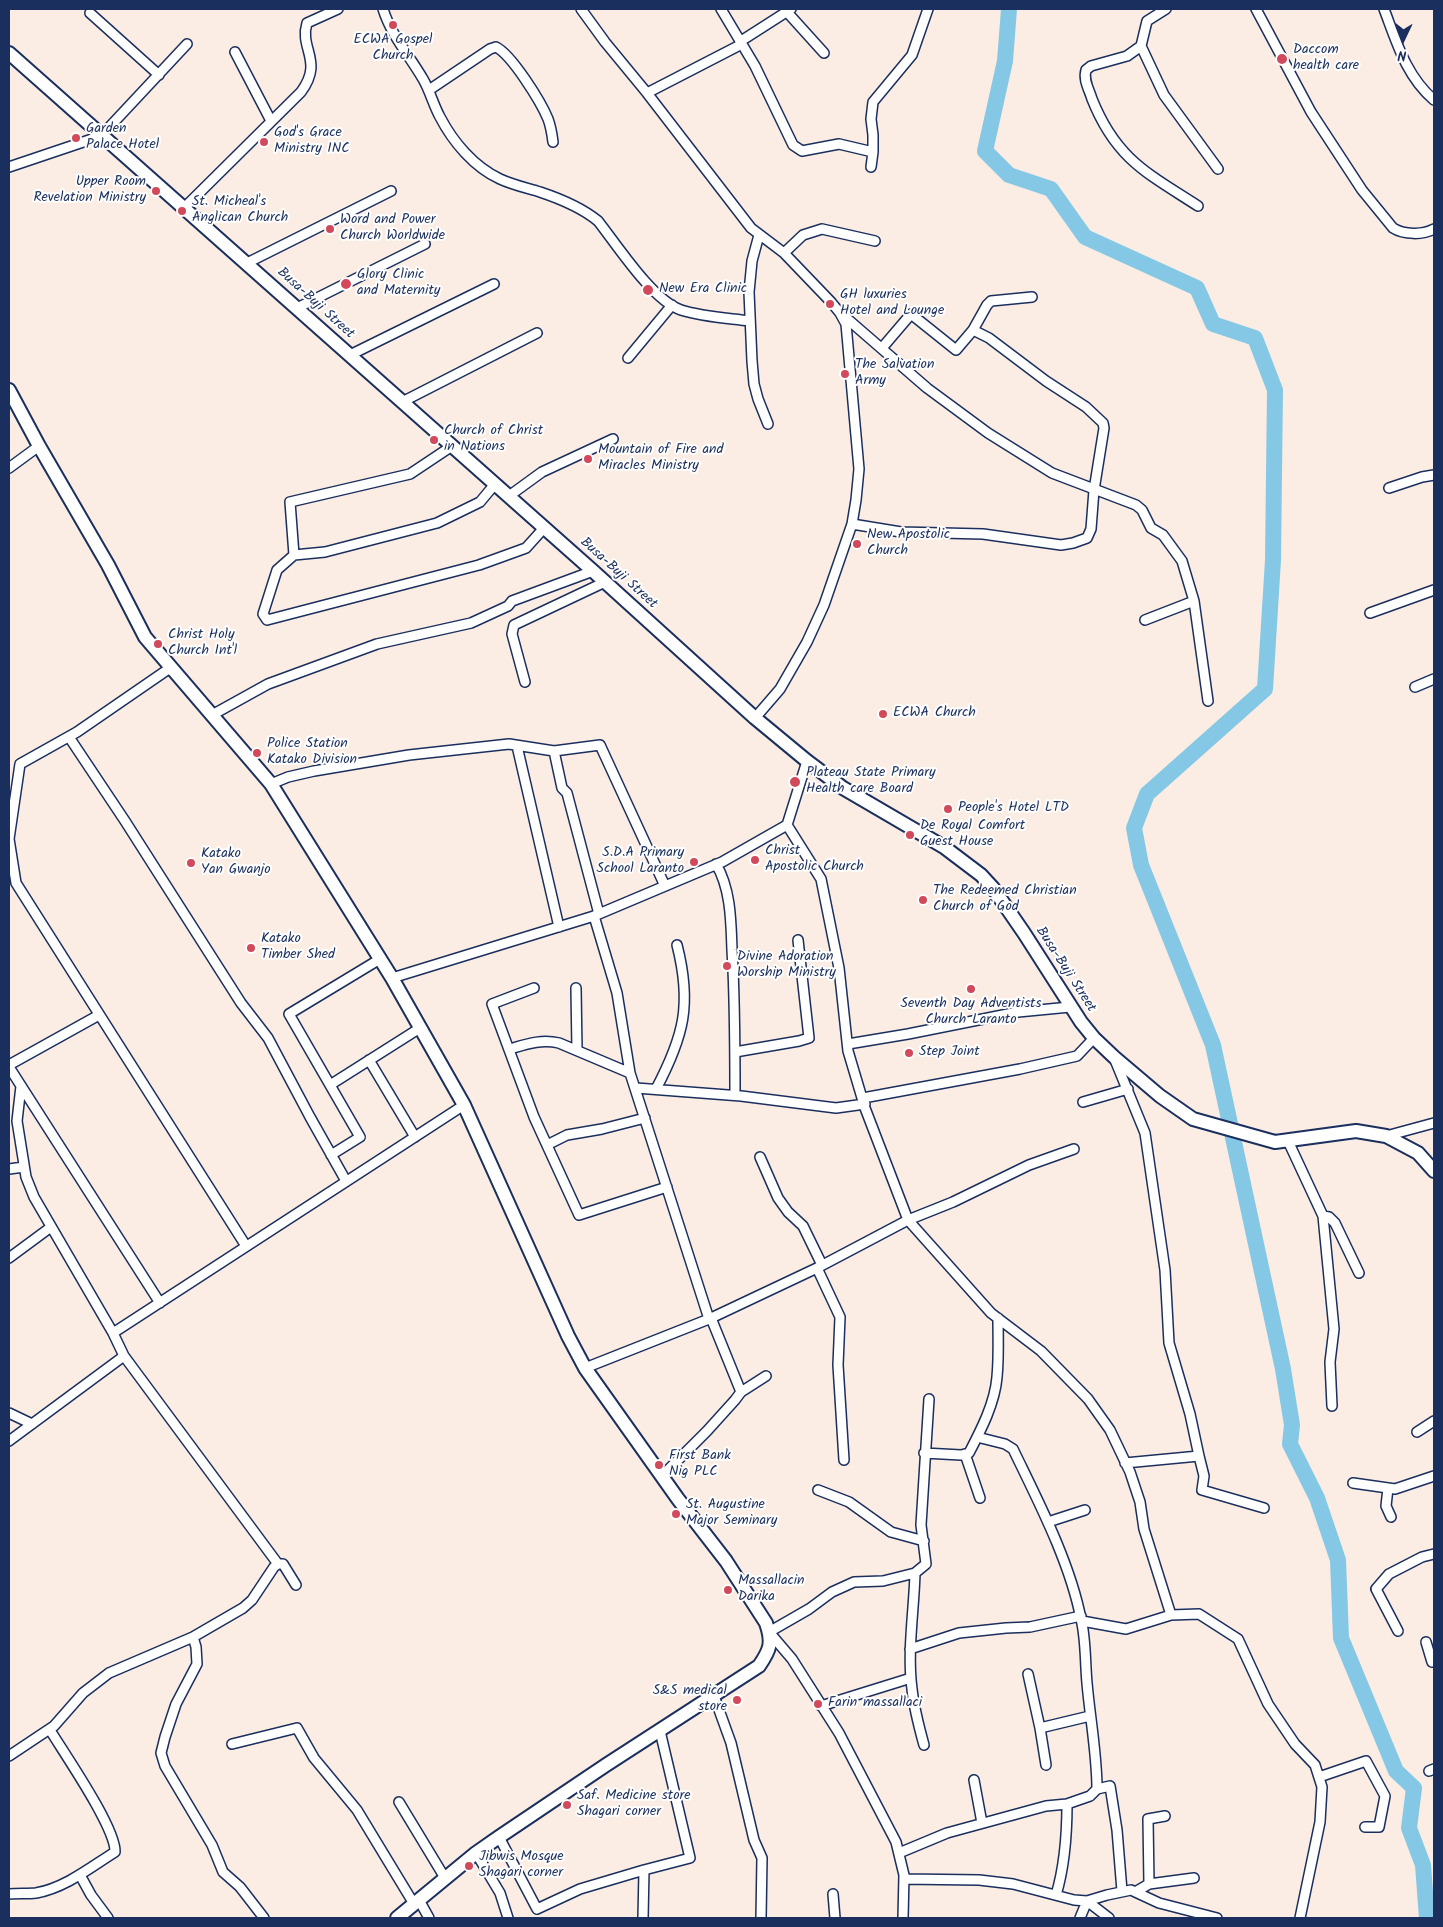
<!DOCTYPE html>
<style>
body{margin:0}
#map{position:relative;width:1443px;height:1927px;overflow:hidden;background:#fbede3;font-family:Kalam,sans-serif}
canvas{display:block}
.frame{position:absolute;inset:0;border:10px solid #1b2f5e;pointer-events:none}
.north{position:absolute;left:1378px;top:15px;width:50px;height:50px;-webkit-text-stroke:4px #fff;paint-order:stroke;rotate:183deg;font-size:14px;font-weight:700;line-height:20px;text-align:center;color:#1b2f5e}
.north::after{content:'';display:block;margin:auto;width:18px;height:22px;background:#1b2f5e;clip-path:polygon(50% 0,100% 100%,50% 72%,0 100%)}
</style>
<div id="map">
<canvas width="1443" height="1927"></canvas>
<div class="frame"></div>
<div class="north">N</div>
</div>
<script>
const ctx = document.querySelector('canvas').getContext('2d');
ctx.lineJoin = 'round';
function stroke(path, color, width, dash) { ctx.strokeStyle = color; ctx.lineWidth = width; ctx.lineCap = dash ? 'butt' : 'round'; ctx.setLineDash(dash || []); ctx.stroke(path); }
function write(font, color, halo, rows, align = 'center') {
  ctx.font = font + ' Kalam,sans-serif'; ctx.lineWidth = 4; ctx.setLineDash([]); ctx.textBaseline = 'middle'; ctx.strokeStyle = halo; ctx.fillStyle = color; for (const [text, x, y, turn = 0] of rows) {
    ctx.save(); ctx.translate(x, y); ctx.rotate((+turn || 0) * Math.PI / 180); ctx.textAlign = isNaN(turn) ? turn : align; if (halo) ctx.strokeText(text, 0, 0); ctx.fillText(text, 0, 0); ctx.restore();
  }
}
const river = new Path2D(`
 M1009,9L1005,61L985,151L1009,175L1051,189L1085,237L1197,288L1213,324L1255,338L1275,390L1273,560L1265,689L1147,794L1134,828L1141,865L1213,1045L1283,1369L1292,1425L1290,1444L1317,1498L1338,1560L1341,1638L1396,1771L1414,1788L1409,1828L1423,1865L1427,1918`);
const street = new Path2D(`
 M383,9C391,35 409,55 423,79C430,91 433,104 440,117C453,142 474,167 500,179C513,185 527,188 540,192C561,199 581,207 598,221C617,245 653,301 681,310C703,317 727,318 750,321
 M581,9L605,42L647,93L751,228L784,253L831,302L840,313L846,324L859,469L856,500L852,524L824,605L807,642L780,689L755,718
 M721,9L755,66L793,145L802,151L839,144L873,152
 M1166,9L1147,21L1141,46L1127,56L1091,66L1086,70C1083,80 1089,89 1092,99C1116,159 1147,173 1198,206
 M1256,9L1311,112L1362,190L1393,228C1404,235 1423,235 1434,229
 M1384,9C1397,43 1406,76 1434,100
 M787,12L824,53
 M90,13L159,75
 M741,41L791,9
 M1141,46L1164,95L1218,169
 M235,52L271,121
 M429,90L490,49L496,47C512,55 541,102 548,119C551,127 552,134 553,142
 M647,93L742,44
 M9,167L101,136L187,44
 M871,167L873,152V135L871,119L873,102L912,55L928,9
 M184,208L301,92C324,61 299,49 307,23L338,9
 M759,235L752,261L749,292L752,361L754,384L758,399L768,424
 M784,253L803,235L822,229L875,241
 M247,263L391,191
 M297,308L425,244
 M844,316L927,388L988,433L1052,473L1136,505L1142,510L1151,528L1163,535L1182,561L1194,601L1208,701
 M882,348L911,314L956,350L973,330L987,305L991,301L1032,297
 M350,355L494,284
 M628,358L672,305
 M402,402L537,333
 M452,446L410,474L290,502L294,555L277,570L263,614L267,620L479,565L526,548L544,528
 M9,468L39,446
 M1389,488L1422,477L1434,475
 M509,496L542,472L613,439
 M852,524L901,532L983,534L1061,545L1073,543L1087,538L1091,529L1094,490L1104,428L1103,423L1086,407L1046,381L989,338L973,330
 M294,555L325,552L437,523L480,502L495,484
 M1370,613L1434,590
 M1145,620L1194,601
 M170,668L77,732L20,764L9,839L16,883L246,1246
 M525,682L512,634L514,625L605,582
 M1415,687L1434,679
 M212,715L268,684L377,644L471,623L508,606L512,601L593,571
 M69,737L125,821L241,1003L268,1038L310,1117L346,1181
 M517,746L559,927
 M554,751L562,788L567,793L599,914
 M271,784L288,777L314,771L409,755L509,744L554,751L600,745L665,886
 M787,825L821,879L839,968L848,1051L865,1108L908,1220L991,1313L1041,1351L1088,1399L1110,1430L1130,1472L1140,1502L1144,1529L1171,1615
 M716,864C731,889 731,922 732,950C735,999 735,1047 735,1095
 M594,916L617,993L630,1073L709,1319
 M392,978L594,916L722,862L787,825L807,761
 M534,988L492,1004L534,1117L579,1215L667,1187
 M576,988L577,1050
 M848,1044L908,1034L1018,1012L1070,1007
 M510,1049C527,1044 541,1039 559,1043L630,1073
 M735,1052L799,1041L809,1038L798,940
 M369,1060L415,1137
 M1115,1060L1145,1133L1165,1270L1169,1343L1190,1414L1199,1456L1125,1463
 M9,1065L99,1015
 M9,1067L160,1303
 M330,1085L420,1028
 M21,1086L17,1121L26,1177L34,1197L113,1333L124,1356L278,1564
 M636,1088L741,1096L836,1108L865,1104
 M656,1089C684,1036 692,1004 677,945
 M863,1098L1020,1069L1077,1056L1094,1038
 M1083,1102L1128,1089
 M1386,1136L1434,1123
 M1288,1141L1323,1216L1334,1329L1330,1362L1332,1406
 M547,1145L567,1135L602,1129L645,1118
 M331,1155L360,1137L289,1014L380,959
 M760,1157L778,1198L788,1212L803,1226L822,1265
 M9,1169L24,1167
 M1323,1216L1329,1217L1335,1223L1359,1273
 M9,1258L51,1227
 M817,1268L840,1317L838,1365L844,1460
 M711,1318L741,1392
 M113,1333L464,1105
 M585,1368L709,1319L817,1268L908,1220L953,1202L1029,1165L1074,1149
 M9,1413L32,1424
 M1417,1432L1434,1421
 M9,1441L124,1356
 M924,1453L961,1455L969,1453C981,1430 995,1403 997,1377C999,1357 998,1337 998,1318
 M965,1454L980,1498
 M1199,1456L1204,1476L1202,1490L1264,1508
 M662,1476L707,1431L735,1400L741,1392L766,1376
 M1353,1483L1395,1489L1434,1476
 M1388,1488L1386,1506L1391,1517
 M818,1490L849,1502L891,1532L924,1541
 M1048,1522L1085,1510
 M915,1573C914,1611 907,1651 912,1689C914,1708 919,1727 924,1745
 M1082,1621L1126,1629L1171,1615L1199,1614L1238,1639L1268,1704L1295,1744L1315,1765L1322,1787L1320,1822L1300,1918
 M1398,1631L1376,1589L1389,1574L1422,1557L1434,1554
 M193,1637L196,1647L197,1664L176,1704L165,1737L161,1753L165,1766L212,1845L223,1872L240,1887L264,1918
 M1426,1642L1432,1662
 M910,1649L959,1633L1006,1628L1030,1627L1081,1616
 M1028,1674L1040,1728L1046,1765
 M714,1696L731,1743L754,1840L762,1858L761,1918
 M821,1706L911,1678
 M1040,1728L1090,1716
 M232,1744L297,1728L314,1758L357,1810L414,1904
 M9,1756L54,1726L83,1693L109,1673L193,1637L243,1608L252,1600L274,1567L278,1564H283L296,1585
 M1429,1771L1434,1769
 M1319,1777L1366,1761L1385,1796L1379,1827H1365
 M974,1780L982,1823
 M1097,1789L1110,1786L1117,1830L1122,1891
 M399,1802L445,1878
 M499,1837L537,1909L580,1889L644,1870L690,1858L660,1731
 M476,1853L500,1893L508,1918
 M899,1853L947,1833L1046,1806L1067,1804L1090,1796L1097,1789C1097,1754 1090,1718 1087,1683C1085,1662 1086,1639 1081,1619C1070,1562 1038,1501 1013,1449L1005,1444L977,1437
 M80,1875L91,1895L108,1918
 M904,1879L979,1880L1013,1884L1074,1900L1087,1901L1107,1895L1131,1890L1159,1903L1217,1918
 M1149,1884L1148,1819L1165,1816
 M1137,1891L1149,1884L1194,1878
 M9,1894C18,1893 27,1894 36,1893C65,1888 91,1867 115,1852C116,1828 64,1753 50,1730
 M833,1894L835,1918
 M1056,1895C1065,1865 1067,1835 1067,1804
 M419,1900L429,1918
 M643,1918L644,1870
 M903,1918L904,1875L896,1842L839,1733L792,1659L769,1632L809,1609L832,1592L854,1582L883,1581L915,1573L926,1564L921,1525L929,1399
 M1080,1918L1087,1901L1109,1918`);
const secondary = new Path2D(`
 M9,53L593,571L755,718L807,761L843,788L944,847L981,875L993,888L1024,933L1081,1022L1094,1038L1114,1057L1160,1096L1193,1119L1275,1142L1356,1131L1386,1136L1418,1153L1434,1171
 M9,390L39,446L108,565L145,637L271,784L392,978L464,1105L568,1336L585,1368L678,1499L726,1561L766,1623C773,1643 770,1650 759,1666L606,1765L499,1837L476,1853L397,1918`);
const markers = [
 [393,25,5,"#d1495b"],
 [1282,59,6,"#d1495b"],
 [76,138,5,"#d1495b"],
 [264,142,5,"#d1495b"],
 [156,191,5,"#d1495b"],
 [182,211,5,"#d1495b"],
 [330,229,5,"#d1495b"],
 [346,284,6,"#d1495b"],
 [648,290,6,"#d1495b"],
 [830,304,5,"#d1495b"],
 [845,374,5,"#d1495b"],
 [434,440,5,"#d1495b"],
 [588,459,5,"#d1495b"],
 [857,544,5,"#d1495b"],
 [158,644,5,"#d1495b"],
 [883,714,5,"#d1495b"],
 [257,753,5,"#d1495b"],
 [795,782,6,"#d1495b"],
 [948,809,5,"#d1495b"],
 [910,835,5,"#d1495b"],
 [755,860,5,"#d1495b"],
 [694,862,5,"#d1495b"],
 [191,863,5,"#d1495b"],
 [923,900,5,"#d1495b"],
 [251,948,5,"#d1495b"],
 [727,966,5,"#d1495b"],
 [971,989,5,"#d1495b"],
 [909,1053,5,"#d1495b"],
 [659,1465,5,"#d1495b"],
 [676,1514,5,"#d1495b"],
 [728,1590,5,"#d1495b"],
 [737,1700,5,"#d1495b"],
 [818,1704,5,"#d1495b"],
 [567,1805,5,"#d1495b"],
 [469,1866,5,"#d1495b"]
];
const poiNames = [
 ["ECWA Gospel",393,41,"center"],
 ["Church",393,57,"center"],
 ["Daccom",1293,51],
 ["health care",1293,67],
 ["Garden",86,130],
 ["Palace Hotel",86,146],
 ["God's Grace",274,134],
 ["Ministry INC",274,150],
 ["Upper Room",146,183,"right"],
 ["Revelation Ministry",146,199,"right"],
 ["St. Micheal's",192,203],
 ["Anglican Church",192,219],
 ["Word and Power",340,221],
 ["Church Worldwide",340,237],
 ["Glory Clinic",357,276],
 ["and Maternity",357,292],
 ["New Era Clinic",659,290],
 ["GH luxuries",840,296],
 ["Hotel and Lounge",840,312],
 ["The Salvation",855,366],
 ["Army",855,382],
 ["Church of Christ",444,432],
 ["in Nations",444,448],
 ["Mountain of Fire and",598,451],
 ["Miracles Ministry",598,467],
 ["New Apostolic",867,536],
 ["Church",867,552],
 ["Christ Holy",168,636],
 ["Church Int'l",168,652],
 ["ECWA Church",893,714],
 ["Police Station",267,745],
 ["Katako Division",267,761],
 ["Plateau State Primary",806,774],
 ["Health care Board",806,790],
 ["People's Hotel LTD",958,809],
 ["De Royal Comfort",920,827],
 ["Guest House",920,843],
 ["Christ",765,852],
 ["Apostolic Church",765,868],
 ["S.D.A Primary",684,854,"right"],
 ["School Laranto",684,870,"right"],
 ["Katako",201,855],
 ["Yan Gwanjo",201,871],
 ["The Redeemed Christian",933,892],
 ["Church of God",933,908],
 ["Katako",261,940],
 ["Timber Shed",261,956],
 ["Divine Adoration",737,958],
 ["Worship Ministry",737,974],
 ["Seventh Day Adventists",971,1005,"center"],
 ["Church Laranto",971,1021,"center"],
 ["Step Joint",919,1053],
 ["First Bank",669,1457],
 ["Nig PLC",669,1473],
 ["St. Augustine",686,1506],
 ["Major Seminary",686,1522],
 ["Massallacin",738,1582],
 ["Darika",738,1598],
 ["S&S medical",727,1692,"right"],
 ["store",727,1708,"right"],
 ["Farin massallaci",828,1704],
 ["Saf. Medicine store",577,1797],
 ["Shagari corner",577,1813],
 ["Jibwis Mosque",479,1858],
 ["Shagari corner",479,1874]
];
const streetNames = [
 ["Busa-Buji Street",315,304,42],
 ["Busa-Buji Street",618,574,42],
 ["Busa-Buji Street",1065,970,57]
];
stroke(river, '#85c8e6', 16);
stroke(street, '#1b2f5e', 12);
stroke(secondary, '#1b2f5e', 16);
stroke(street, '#fff', 9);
stroke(secondary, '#fff', 12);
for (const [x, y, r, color] of markers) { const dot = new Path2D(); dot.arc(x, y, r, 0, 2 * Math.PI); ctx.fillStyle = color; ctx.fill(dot); stroke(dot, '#fff', 2); }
write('14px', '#1b2f5e', '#fff', poiNames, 'left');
write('14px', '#1b2f5e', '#fff', streetNames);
</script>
